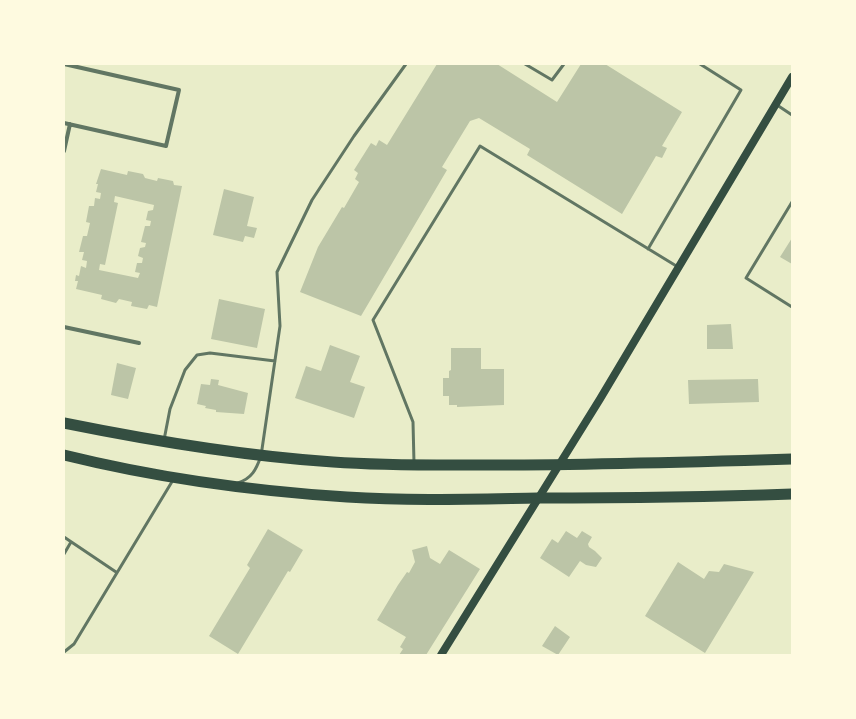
<!DOCTYPE html>
<style>
body{margin:0}
#map{position:relative;width:856px;height:719px;overflow:hidden;background:#e9edc9;font-family:"IBM Plex Serif",serif}
canvas{display:block}
.frame{position:absolute;inset:0;border:65px solid #fefae0;pointer-events:none}
</style>
<div id="map">
<canvas width="856" height="719"></canvas>
<div class="frame"></div>
</div>
<script>
const ctx = document.querySelector('canvas').getContext('2d');
ctx.lineJoin = 'round';
function fill(path, color) { ctx.fillStyle = color; ctx.fill(path, 'evenodd'); }
function stroke(path, color, width, dash) { ctx.strokeStyle = color; ctx.lineWidth = width; ctx.lineCap = dash ? 'butt' : 'round'; ctx.setLineDash(dash || []); ctx.stroke(path); }
const building = new Path2D(`
 M437,64H497L557,102L581,64H605L682,112L662,146L667,148L662,158L656,156L622,214L527,155L530,149L479,118L470,121L442,167L447,170L361,316L300,292L318,247L342,207L344,208L359,182L355,179L358,173L354,170L371,143L376,146L379,140L387,145Z
 M101,169L127,175L128,171L143,174L145,178L157,181L158,178L173,181L174,185L182,186L157,307L149,305L147,309L131,306L132,302L119,299L116,303L101,299L102,295L76,289L78,281H75L76,275L79,276L81,266L86,268L87,261L82,260L84,252H79L83,236H87L90,223L86,222L89,206H94L95,198L100,199L101,193L96,192L98,184H96ZM115,196L154,205L153,210L148,211L146,220L151,221L150,226H145L141,242L146,243L145,247L140,248L138,256L143,258L142,263H137L135,272L140,273L138,278L99,270L100,264L105,265L118,203L114,202Z
 M224,189L254,197L247,226L257,228L254,238L245,236L243,242L213,235Z
 M792,238V264L780,257Z
 M219,299L265,309L257,348L211,339Z
 M731,324L733,349H707V325Z
 M330,345L360,356L350,382L365,387L354,418L295,398L306,366L321,371Z
 M451,348H481V369H504V405L457,407V405H449V396H443V378H449V371L451,370Z
 M117,363L136,368L128,399L111,395Z
 M211,379L219,380L218,385L248,393L244,414L216,412V410L205,408L206,406L197,404L201,384L210,385Z
 M758,379L759,402L689,404L688,380Z
 M268,529L303,550L290,572L288,571L238,654L209,636L250,568L247,565Z
 M566,531L577,538L582,531L592,537L588,544L589,547L595,551L602,558L596,567L586,565L580,561L569,577L540,558L552,539L558,543Z
 M427,546L430,558L440,564L449,550L480,569L426,655H399L403,649L400,647L406,637L377,620L398,585L407,572L409,573L415,562L412,550Z
 M678,562L704,579L709,571L719,572L724,564L754,572L705,653L645,616Z
 M555,626L570,637L558,655L542,646Z`);
const service = new Path2D(`
 M525,64L552,80L564,64
 M777,105L792,115
 M792,202L746,278L792,307
 M648,249L741,90L700,64
 M164,440L170,409L185,370L197,355L210,353L275,361
 M414,463L413,422L373,320L480,146L678,267
 M238,483C252,478 256,470 261,456L280,326L277,272L312,200L354,136L406,64
 M64,537L116,572
 M64,554L71,542
 M64,652L74,644L173,480`);
const minor = new Path2D(`
 M64,123L166,146L179,90L64,64
 M64,151L70,124
 M64,327L139,343`);
const secondary = new Path2D(`
 M441,655L600,399L792,77`);
const trunk = new Path2D(`
 M64,423C153,441 242,456 333,462C388,466 443,465 498,465C596,465 694,462 792,459
 M64,455C157,478 252,491 347,497C411,501 475,499 538,498C623,498 707,497 792,494`);
fill(building, '#bcc5a7');
stroke(service, '#617663', 3);
stroke(minor, '#617663', 4);
stroke(secondary, '#344e41', 8);
stroke(trunk, '#344e41', 11);
</script>
